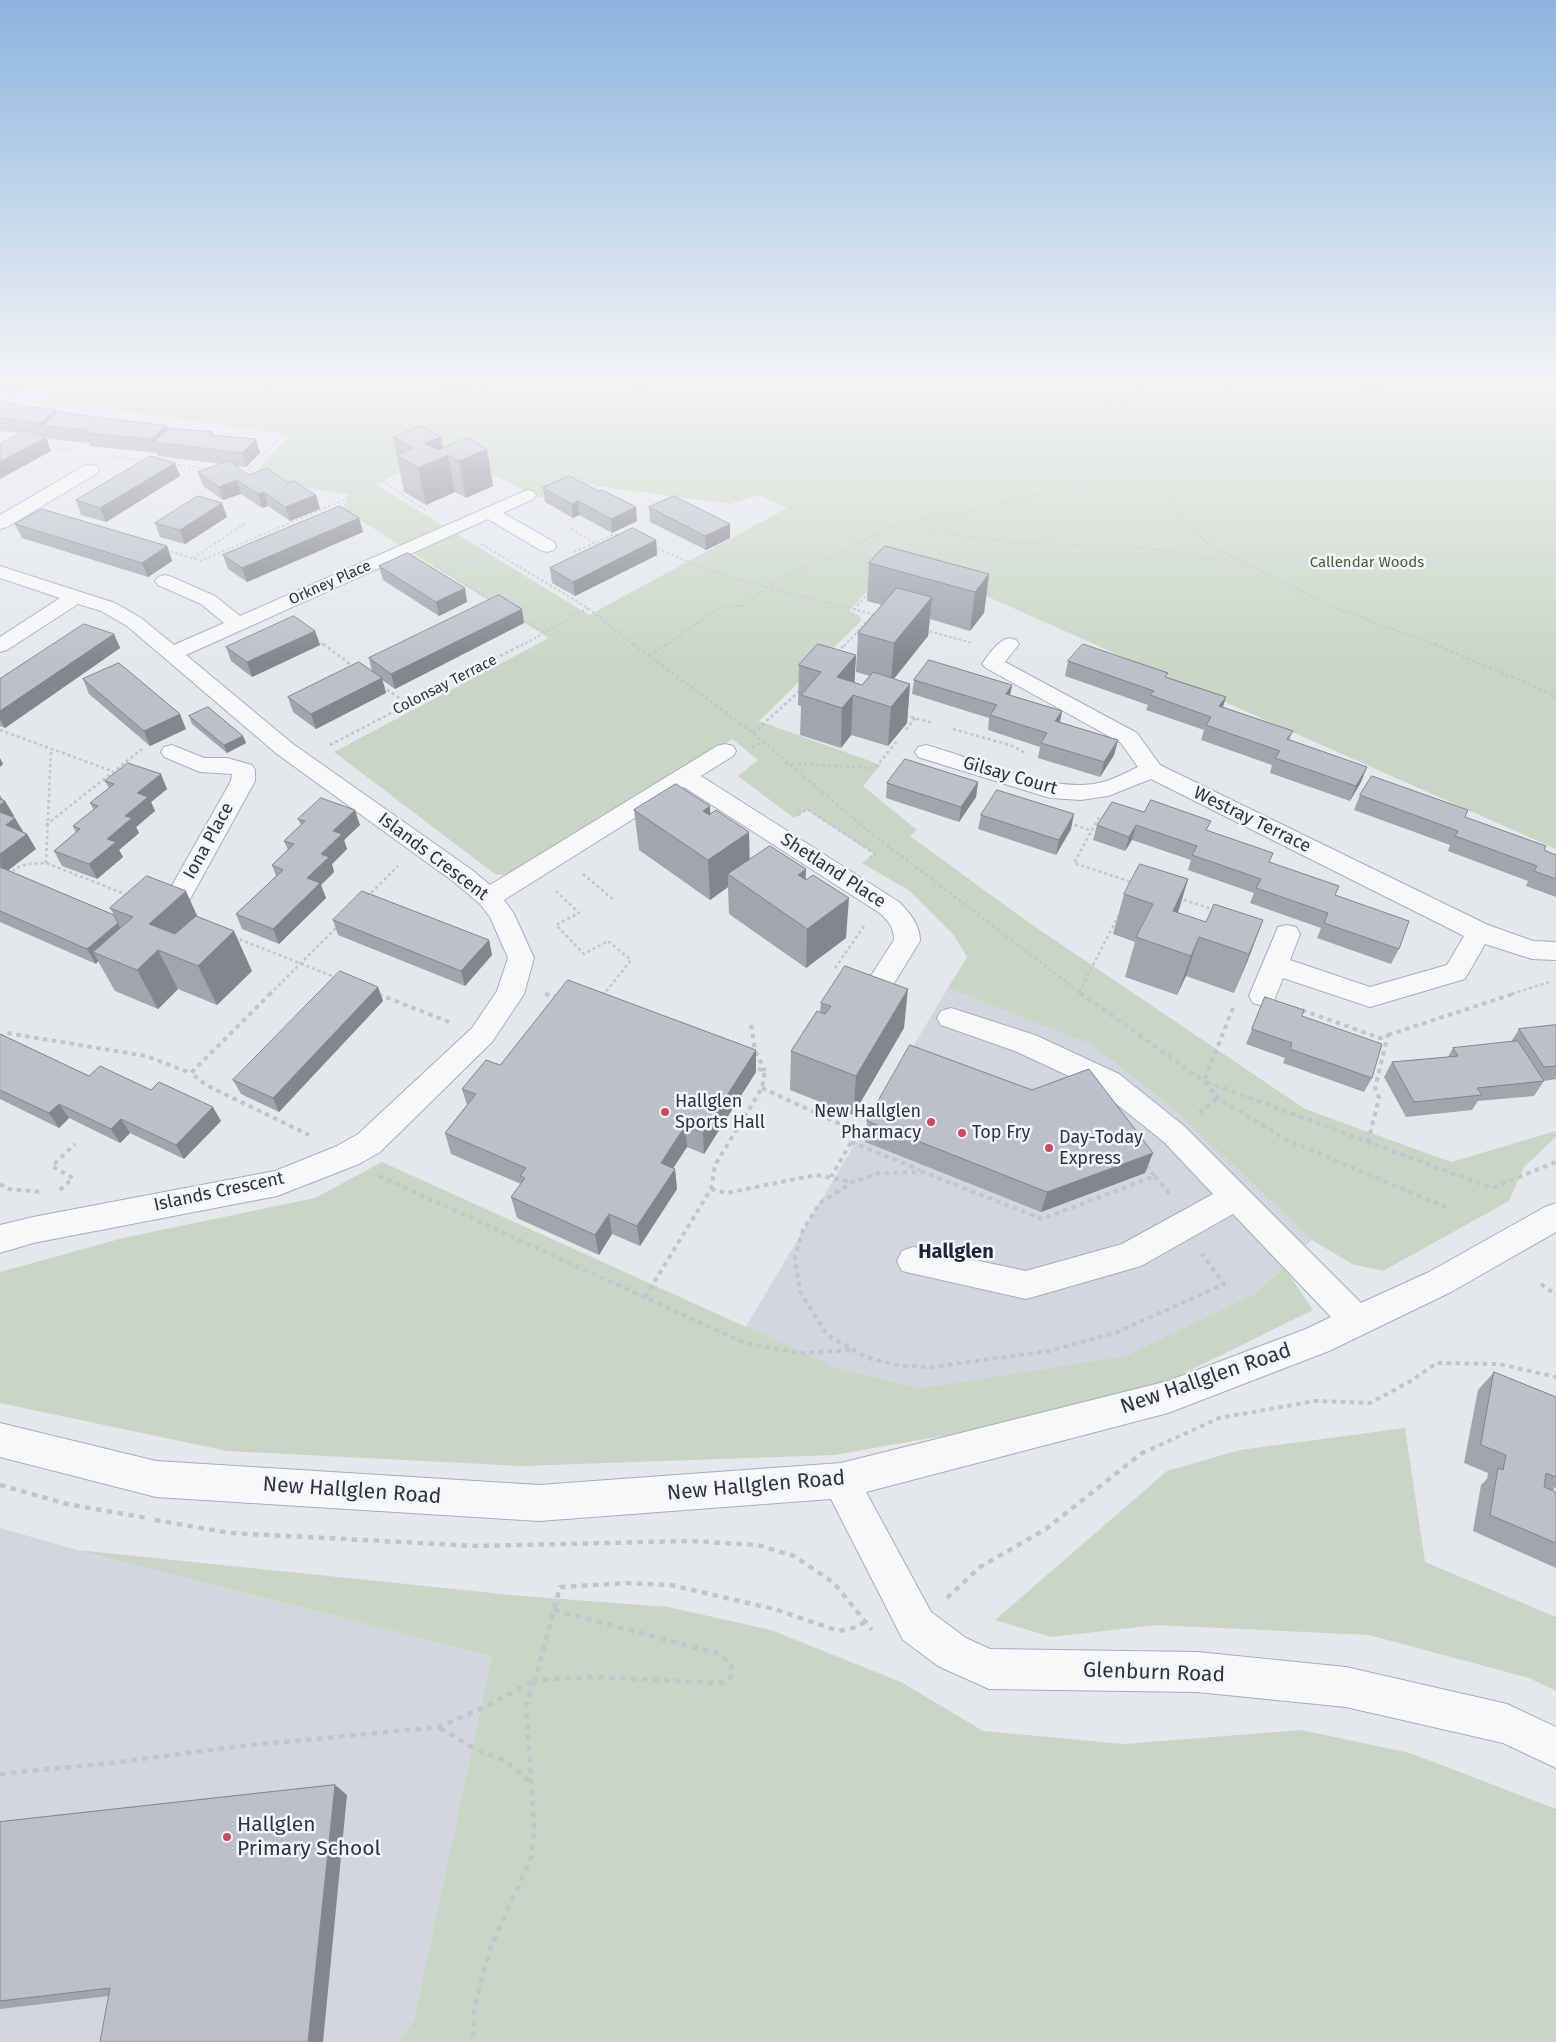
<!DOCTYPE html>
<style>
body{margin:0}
canvas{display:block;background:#e4e7ec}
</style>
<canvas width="1556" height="2042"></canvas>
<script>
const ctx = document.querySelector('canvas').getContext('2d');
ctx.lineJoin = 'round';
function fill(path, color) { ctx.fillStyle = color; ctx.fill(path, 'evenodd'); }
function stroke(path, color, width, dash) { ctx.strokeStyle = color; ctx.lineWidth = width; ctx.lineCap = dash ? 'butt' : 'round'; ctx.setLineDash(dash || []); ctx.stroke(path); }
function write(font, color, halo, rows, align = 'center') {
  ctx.font = font + ' "Fira Sans",sans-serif'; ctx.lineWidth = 5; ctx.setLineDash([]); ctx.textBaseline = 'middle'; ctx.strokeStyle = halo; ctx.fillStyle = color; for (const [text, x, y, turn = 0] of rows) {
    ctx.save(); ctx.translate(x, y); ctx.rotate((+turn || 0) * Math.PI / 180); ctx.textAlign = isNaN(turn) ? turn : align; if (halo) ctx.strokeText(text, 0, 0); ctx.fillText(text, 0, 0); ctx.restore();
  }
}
const built = new Path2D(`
 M948,988L1092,1045L1174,1109L1312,1240L1256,1293L1125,1356L922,1388L841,1370L745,1328Z
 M0,1528L77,1550L492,1656L414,2019L399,2042H0Z`);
const green = new Path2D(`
 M76,378H1556V849L898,557L849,611L860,616L861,621L759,721L881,765L863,786L917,830L910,836L1028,922L1305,1109L1451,1162L1556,1131V1137L1524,1167L1509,1201L1383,1271L1352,1264L1312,1240L1174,1109L1092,1045L948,988L967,957L953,934L910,891L862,863L874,854L807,810L794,818L738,776L758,760L732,739L514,876L495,874L334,752L549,638L342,509L349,495L250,478L290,435L48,400ZM447,452L540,498L576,483L730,504L758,495L787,508L589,615L375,484Z
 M382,1162L841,1370L922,1388L1125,1356L1256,1293L1284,1267L1313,1310L1152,1389L993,1427L834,1455L522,1466L227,1451L0,1403V1272L123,1238L315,1198Z
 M1405,1428L1425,1562L1556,1617V1691L1529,1678L1369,1635L1156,1625L1051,1637L995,1620L1167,1471L1240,1450Z
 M77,1550L522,1596L668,1607L771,1630L901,1682L983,1731L1124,1744L1301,1730L1410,1753L1556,1809V2042H399L414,2019L492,1656Z`);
const pathFar3 = new Path2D(`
 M259,378C312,427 367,472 427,511
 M619,378L657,397L692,408L746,431L790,438L830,436L897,423L949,418L1062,415L1125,401L1157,378
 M1235,378L1172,462L1168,485L1179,515L1209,545L1331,606L1437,646
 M1342,378C1363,385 1383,394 1404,400C1453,415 1505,421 1556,423
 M322,432L440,393L494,385L514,378
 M47,447L70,450
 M113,456L147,461
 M173,464L209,469
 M244,474L301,417
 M282,480L362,493
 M904,524L979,539L1054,545L1131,546L1195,555L1244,566
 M571,529L594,542
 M481,544L588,608L635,646
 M653,546C724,581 800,595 876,615
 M166,550L201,561L383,483
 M574,552L612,535L628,533
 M193,558L246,523
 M435,566L493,601
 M854,610L870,591
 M520,618L545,633
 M925,630L972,643
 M317,640L325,646
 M521,646L588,608
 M664,646L722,606H743L774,582L901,523L957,514L1172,462
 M844,646L873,615`);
const pathFar2 = new Path2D(`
 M323,644L354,667
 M633,644L753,733L862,826L1082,994
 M1434,644L1556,696
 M837,653L845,644
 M649,656L666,644
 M382,686L408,704
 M905,715L932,723
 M953,729L1013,746L1027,754
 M0,730L112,771
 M906,730L915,718
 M753,733L801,690
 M330,745L523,644
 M752,747L763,742
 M786,763L875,768L897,741
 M798,815L807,809L875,854L869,858
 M1099,817L1074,863L1134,883
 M1069,823L1092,831
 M46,825L142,749
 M46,863L51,749
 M583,874L615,901
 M8,875L16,868L27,864L46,863L130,896
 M556,891L579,913L556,925L584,954L608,941L631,960L604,994
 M367,897L398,866
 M1178,898L1215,910
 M234,937L337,978
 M835,968L864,926
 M1079,992L1119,915
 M270,994L338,926
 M1512,994L1549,982`);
const pathFar1 = new Path2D(`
 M271,993L191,1073L206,1085L309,1135
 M1080,993L1204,1081L1218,1098L1287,1140L1446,1207
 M378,994L449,1022
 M545,994L558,997
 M602,996L605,993
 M1233,1008L1204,1081L1492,1188L1556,1162
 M1302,1010L1380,1038L1388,1035L1375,1088L1379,1098L1368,1142
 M751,1025L755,1050L765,1071
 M1388,1035L1516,993
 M0,1038L7,1033L146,1056L191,1073
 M762,1088L857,1132L831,1177
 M1199,1113L1218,1098
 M851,1142L920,1170
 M1146,1165L1155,1176L1042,1219L923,1172L879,1173L853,1182L820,1203L803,1230L795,1257L800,1292L827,1335L868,1358L902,1366L932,1367L1049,1351L1115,1333L1224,1284L1202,1254
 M379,1176L747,1344L800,1353L854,1350
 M1155,1176L1170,1195
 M0,1184L9,1189L43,1192
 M711,1189L726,1193L816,1175L853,1182
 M60,1190L73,1178L52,1166L75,1144
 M1541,1284L1556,1295
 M645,1297L711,1189L715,1165L762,1088L765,1071L752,1067
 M1151,1449L1219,1418L1315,1401L1370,1403L1409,1382L1437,1363L1499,1364L1556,1377`);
const path = new Path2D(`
 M0,1485L67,1504L147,1518
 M155,1520L230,1533L477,1546L691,1541L758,1545L794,1556L834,1583L872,1630
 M947,1598L980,1567L1046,1529L1142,1453L1154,1448
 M554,1610L720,1654L731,1665L733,1674L727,1682L717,1683L597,1677L535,1680L560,1587L627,1583L671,1585L774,1609L839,1631L853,1628L865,1622
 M440,1728L477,1750L506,1761L530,1782
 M0,1774L110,1763L242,1746L439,1727L489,1705L535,1680L526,1706L534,1824L532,1856L490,1949L474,2008L473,2042`);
const minor = new Path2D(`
 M90,465L96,466L99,470L96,474L7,527L0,529V515L84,466Z
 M527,490L533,491L536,495L533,499L503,513L554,542L556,546L554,550L547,552L540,550L488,519L186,655L293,744L472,870L490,885L717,746L725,744L733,746L736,751L733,756L701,776L899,902C910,913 920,925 920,941L880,1006L870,1009L860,1006L856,999L894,940C894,928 889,922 881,914L684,787L504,900L514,914L534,958L524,994L492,1042L380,1152L359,1164L277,1196L33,1243L0,1253V1225L33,1217L275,1171L337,1146L358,1134L472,1028L497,991L508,958L490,917L480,904L454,882L277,754L127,626L101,611L78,604L7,650L0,652V637L60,598L0,578V566L115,603L141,618L174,645L224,623L201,604L158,585L155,581L158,577L165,575L172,577L215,596L240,616Z
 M1009,638L1016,640L1019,644L1005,662L1137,733L1160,765L1488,925L1533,941L1556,942V960L1532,959L1485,944L1465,979L1370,1007L1283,978L1273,1003L1263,1006L1253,1003L1249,996L1278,927L1287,925L1296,927L1300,934L1290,960L1370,987L1447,965L1464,936L1151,779L1108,796L1081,800L1050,798L918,757L915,752L918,747L926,745C975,758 1054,796 1103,782C1115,779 1127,772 1138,767L1121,743L986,668L982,664C989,654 997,641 1009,638Z
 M172,745L204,758H227L252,765L255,770V781L183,912L179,918L170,921L161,918L157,912L231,781L232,774L200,772L164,757L161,752L164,747Z
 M951,1008L1035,1035L1119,1074L1184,1126L1361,1303L1429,1272L1545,1207L1556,1203V1232L1451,1292L1329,1351L1168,1413L866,1492L931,1612L966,1638L990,1649L1197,1652L1346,1667L1507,1704L1556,1727V1768L1503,1743L1346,1707L1197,1692L989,1689L938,1666L903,1640L831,1499L539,1521L156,1497L0,1457V1423L156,1461L539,1485L841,1463L1168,1381L1306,1329L1331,1317L1233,1214L1141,1266L1026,1299L902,1271L897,1261L902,1251L913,1247L1026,1271L1122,1244L1213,1194L1164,1142L1099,1090L1015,1051L941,1025L937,1018L941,1011Z`);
const wall = new Path2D(`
 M0,378H39L16,393L0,391Z
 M0,401L16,403L17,406L56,410L58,413L167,426L168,429L214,435L260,453L246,467L235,466L249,475L288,483L316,495L320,509L290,521L268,506L262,508L241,494L223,500L203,486L198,472L221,464L158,456L157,453L90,446L89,443L48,439L47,436H42L51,451L0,479V444L20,433L0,431Z
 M393,437L444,448L487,449L493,486L466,498L455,492L426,505L404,492Z
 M175,463L180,476L106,522L81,515L76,500Z
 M543,488L637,521L612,533L579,515L573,518L545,502Z
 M222,503L227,517L185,544L160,537L155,523Z
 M649,507L730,538L706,550L650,522Z
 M359,518L363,532L247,582L228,569L223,555Z
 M15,524L167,546L172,561L148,577L22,538Z
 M656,540L657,555L575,596L552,583L550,568Z
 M869,563L989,574L984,613L970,631L930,619L928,636L894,679L910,684L907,723L888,746L851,735L841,748L800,735L801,706L798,705L799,665L856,655L854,682L862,685L870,676L856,672L858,633L882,605L867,601Z
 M379,566L467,602L439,616L383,580Z
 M524,623L395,689L382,680L386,693L316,729L293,712L288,697L372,672L369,658Z
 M315,631L320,645L252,677L231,661L226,647Z
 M114,634L120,648L5,728L0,726V679Z
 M1068,661L1167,677L1226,697L1223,707L1293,731L1289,740L1361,782L1350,801L1270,773L1272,765L1201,740L1204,730L1146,710L1148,705L1065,676Z
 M83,679L186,729L150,746L89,694Z
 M914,680L1012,685L1010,695L1062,711L1060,722L1118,740L1114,755L1100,777L1038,758L1040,747L988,730L989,718L912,694Z
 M189,716L243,736L246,743L227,753L192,724Z
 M105,781L167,789L151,802L155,811L136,827L139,833L119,850L123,857L97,879L62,866L54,851L76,833L73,826L94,810L90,803L109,788Z
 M978,782L976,797L959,822L886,798L887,783Z
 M0,795L3,800L5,801L14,816L13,817L23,832L27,834L36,849L7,870L114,915L110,908L197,916L252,971L217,1005L178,989L158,1009L115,991L98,961L96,964L0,922Z
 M1360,795L1544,850L1556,855V897L1526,886L1528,881L1448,851L1450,845L1354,810Z
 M634,810L710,814L750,860L806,880L846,938L806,968L729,914L728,887L710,900L639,850Z
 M1144,812L1208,831L1273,853L1269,862L1335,895L1399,949L1391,964L1317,938L1321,928L1250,903L1254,893L1188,870L1191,860L1132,840L1125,851L1093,840L1097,825Z
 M981,815L1071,829L1056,855L978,829Z
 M298,819L360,825L344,840L347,849L332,864L334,872L321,885L326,898L279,944L242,929L236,914L276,876L272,865L288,850L284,841L301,825Z
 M1188,879L1178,913L1206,922L1263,920L1234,993L1186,976L1177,995L1125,977L1135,942L1113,934L1124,894Z
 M333,920L489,940L492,955L465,986L338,935Z
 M378,987L383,1001L279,1112L241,1094L233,1080Z
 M1265,997L1302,1016L1372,1078L1364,1092L1283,1063L1285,1058L1246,1044Z
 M821,1003L904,1028L853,1115L790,1090L791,1051L820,1012Z
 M1556,1025V1079L1543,1081H1544L1534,1096L1478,1101L1472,1110L1406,1117L1384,1077L1392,1062L1448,1057L1453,1048L1511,1042L1519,1029Z
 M0,1034L89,1076L151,1090L221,1121L184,1159L130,1133L120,1143L69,1118L59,1128L0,1099Z
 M500,1065L756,1072L704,1154L687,1147L673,1168L675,1169L677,1189L640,1246L612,1234L599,1255L517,1218L511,1197L521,1184L451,1154L445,1133L467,1105L462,1089Z
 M867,1121L1145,1173L1041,1212L865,1142Z
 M1494,1372L1556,1397V1487L1552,1491L1556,1492V1568L1473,1531L1481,1485L1487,1479L1488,1473L1464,1463L1478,1390Z
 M335,1785L347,1795L109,1996L0,2009V1822Z`);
const shadedWall = new Path2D(`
 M13,378H39L16,393L10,380Z
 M56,410L62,423L42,426L47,436H46L40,423Z
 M167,426L172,439L153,442L157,453L152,439Z
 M46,437L51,451L0,479V462Z
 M441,437L445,456L448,455L455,492L426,505L418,468L425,443Z
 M256,439L260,453L246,467L242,453Z
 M487,449L493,486L466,498L459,461Z
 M175,463L180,476L106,522L100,508Z
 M237,480L241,494L223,500L219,487Z
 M264,492L268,506L262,508L258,494Z
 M316,495L320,509L290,521L285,507Z
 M578,501L579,515L573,518L572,504Z
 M222,503L227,517L185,544L180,530Z
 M636,507L637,521L612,533L611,519Z
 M359,518L363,532L247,582L242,568Z
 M730,524V538L706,550L705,536Z
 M656,540L657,555L575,596L573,582Z
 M167,546L172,561L148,577L142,563Z
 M989,574L984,613L970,631L975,592Z
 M465,588L467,602L439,616L436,602Z
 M932,597L928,636L891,682L894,643Z
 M522,609L524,623L395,689L391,674Z
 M315,631L320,645L252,677L247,662Z
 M114,634L120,648L5,728L0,719V711Z
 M856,655L854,694L837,677Z
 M382,678L386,693L316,729L311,714Z
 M910,684L907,723L888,746L891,707Z
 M1012,685L1009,700L1006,694Z
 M853,695L851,735L841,748L842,708Z
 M1226,697L1221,712L1219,706Z
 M1062,711L1059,726L1055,721Z
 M180,714L186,729L150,746L144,731Z
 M243,736L246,743L227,753L224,745Z
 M1118,740L1114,755L1100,777L1104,762Z
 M0,758L3,764L0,767Z
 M1367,767L1361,782L1350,801L1356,786Z
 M161,774L167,789L151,802L155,811L136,827L139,833L119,850L123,857L97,879L89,864L137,793Z
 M978,782L976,797L959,822L961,807Z
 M5,801L14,816L3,825L0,820V805Z
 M710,806L712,846L703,811Z
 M355,810L360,825L344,840L347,849L332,864L334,872L321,885L326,898L279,944L273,929L307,878L333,831Z
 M1074,814L1071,829L1056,855L1059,840Z
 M15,818L24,833L6,825Z
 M1136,825L1132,840L1125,851L1129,837Z
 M749,832L750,872L728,874V887L710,900L708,860Z
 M27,834L36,849L1,876L0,854Z
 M806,869L805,909L798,875Z
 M1188,879L1176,919L1173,911Z
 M186,891L204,931L176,957L149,924Z
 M849,898L846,938L806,968L807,929Z
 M1263,920L1248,960L1234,993L1249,954Z
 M118,923L126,938L93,952L98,961L96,964L87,949Z
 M234,931L252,971L217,1005L198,966Z
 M1199,937L1186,976L1177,995L1191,956Z
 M489,940L492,955L465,986L461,971Z
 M158,950L178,989L158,1009L137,970Z
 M378,987L383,1001L279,1112L273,1098Z
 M908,989L904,1028L853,1115L856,1076Z
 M756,1050V1072L704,1154L703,1133Z
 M59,1104L69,1118L59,1128L49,1113Z
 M213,1107L221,1121L184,1159L176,1145Z
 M121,1119L130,1133L120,1143L111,1129Z
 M685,1126L687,1147L663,1184L661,1163Z
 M1153,1153L1145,1173L1041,1212L1047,1192Z
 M675,1169L677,1189L640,1246L637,1226Z
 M609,1214L612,1234L599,1255L595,1235Z
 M335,1785L347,1795L323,2042H308Z`);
const building = new Path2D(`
 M0,378H13L10,380Z
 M0,401L16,403L13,405L56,410L40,423L0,418Z
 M59,412L167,426L152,439L84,433L87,430L42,426Z
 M421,426L441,437L425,443L438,450L467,438L487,449L459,461L448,455L418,468L396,455L413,448L393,437Z
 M170,428L213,432L210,435L256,439L242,453L153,442Z
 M24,431L46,437L0,462V444Z
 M151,456L175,463L100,508L76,500Z
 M229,461L249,475L267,468L288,483L294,481L316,495L285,507L264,492L258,494L237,480L219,487L198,472Z
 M569,476L599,491L602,490L636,507L611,519L578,501L572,504L543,488Z
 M198,496L222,503L180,530L155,523Z
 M674,496L730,524L705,536L649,507Z
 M340,506L359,518L242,568L223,555Z
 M42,509L167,546L142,563L15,524Z
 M633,528L656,540L573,582L550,568Z
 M885,546L989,574L975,592L869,563Z
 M408,553L465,588L436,602L379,566Z
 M897,588L932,597L894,643L858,633Z
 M499,595L522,609L391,674L369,658Z
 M294,616L315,631L247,662L226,647Z
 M84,624L114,634L0,711V679Z
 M818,644L856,655L837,677L862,685L873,672L910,684L891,707L853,695L842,708L801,695L821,672L799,665Z
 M1083,644L1168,673L1165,677L1226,697L1219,706L1293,731L1287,739L1367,767L1356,786L1275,758L1280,751L1206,725L1211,717L1150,695L1154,691L1068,661Z
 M929,660L1012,685L1006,694L1062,711L1055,721L1118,740L1104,762L1041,743L1047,733L990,715L997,705L914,680Z
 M359,662L382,678L311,714L288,697Z
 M119,663L180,714L144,731L83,679Z
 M208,707L243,736L224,745L189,716Z
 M905,759L978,782L961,807L887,783Z
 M128,763L161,774L137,793L148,797L125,816L132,818L107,839L116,842L89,864L54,851L80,829L73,826L98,806L90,803L114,784L105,781Z
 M1372,776L1468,810L1465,817L1546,846L1544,850L1556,855V879L1534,871L1537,866L1455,836L1458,831L1360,795Z
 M676,784L710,806L703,811L709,815L716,810L749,832L708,860L634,810Z
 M997,790L1074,814L1059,840L981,815Z
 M321,798L355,810L333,831L342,834L321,854L329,857L307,878L320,883L273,929L236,914L283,870L272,865L294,844L284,841L305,821L298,819Z
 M0,799L5,801L0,805Z
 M1151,800L1211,821L1206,830L1273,853L1269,862L1339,886L1335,895L1409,921L1399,949L1324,923L1328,913L1256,888L1261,879L1192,855L1197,846L1136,825L1129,837L1097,825L1112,802L1144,812Z
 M0,812L15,818L6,825L27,834L0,854Z
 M770,846L806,869L798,875L806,880L813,875L849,898L807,929L728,874Z
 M1140,864L1188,879L1173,911L1206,922L1214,904L1263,920L1249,954L1199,937L1191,956L1136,937L1153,904L1124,894Z
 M0,867L114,915L118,923L87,949L0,911Z
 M147,876L186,891L149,924L175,934L196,916L234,931L198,966L158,950L137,970L93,952L133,917L110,908Z
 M362,891L489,940L461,971L333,920Z
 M845,966L908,989L856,1076L791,1051L817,1011L825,1014L831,1006L821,1003Z
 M340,971L378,987L273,1098L233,1080Z
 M568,980L756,1050L703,1133L685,1126L661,1163L675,1169L637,1226L609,1214L595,1235L511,1197L525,1178L520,1176L526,1168L445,1133L476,1094L462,1089L486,1060L500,1065Z
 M1265,997L1304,1010L1302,1016L1382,1044L1372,1078L1290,1049L1292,1043L1252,1029Z
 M1556,1025V1066L1544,1067L1519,1029Z
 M0,1034L89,1076L100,1066L151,1090L159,1082L213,1107L176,1145L121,1119L111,1129L59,1104L49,1113L0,1090Z
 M1518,1041L1544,1081L1477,1088L1482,1095L1414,1102L1392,1062L1458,1056L1453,1048Z
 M910,1045L1032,1090L1089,1069L1153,1153L1047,1192L867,1121Z
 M1494,1372L1556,1397V1477L1546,1473L1544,1487L1556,1492V1543L1490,1515L1498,1468L1503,1470L1506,1455L1481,1445Z
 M335,1785L308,2042H100L110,1988L0,2001V1822Z`);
const markers = [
 [665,1112,5,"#d1495b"],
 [931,1122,5,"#d1495b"],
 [962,1133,5,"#d1495b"],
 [1049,1148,5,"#d1495b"],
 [227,1837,5,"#d1495b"]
];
const farParknames = [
 ["Callendar Woods",1367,563]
];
const farStreetnames = [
 ["Orkney Place",330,583,-24],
 ["Colonsay Terrace",445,685,-27]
];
const streetNames = [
 ["Gilsay Court",1010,776,16],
 ["Westray Terrace",1252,820,26],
 ["Iona Place",209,841,-61],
 ["Islands Crescent",433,857,37],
 ["Shetland Place",833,871,33],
 ["Islands Crescent",219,1192,-12]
];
const poiNames = [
 ["Hallglen",675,1102],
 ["Sports Hall",675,1123],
 ["New Hallglen",921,1112,"right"],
 ["Pharmacy",921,1133,"right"],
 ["Top Fry",972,1133],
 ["Day-Today",1059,1138],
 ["Express",1059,1159]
];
const quarterNames = [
 ["Hallglen",956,1252]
];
const nearStreetnames = [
 ["New Hallglen Road",1206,1379,-19],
 ["New Hallglen Road",756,1486,-5],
 ["New Hallglen Road",352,1491,4],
 ["Glenburn Road",1154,1673,2]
];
const nearPoinames = [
 ["Hallglen",237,1825],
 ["Primary School",237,1849]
];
fill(built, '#d2d6de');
fill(green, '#c9d6c5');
stroke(minor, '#a9aeb7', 2);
stroke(pathFar3, '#c2c5cb', 2, [2.5, 2.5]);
stroke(pathFar2, '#c2c5cb', 2.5, [3, 3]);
stroke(pathFar1, '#c2c5cb', 4, [4.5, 4.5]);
stroke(path, '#c2c5cb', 4.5, [5.5, 5.5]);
fill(minor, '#f7f8fa');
fill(wall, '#a1a5ae');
fill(shadedWall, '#83868d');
fill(building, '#bbc0ca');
stroke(building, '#83868d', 1);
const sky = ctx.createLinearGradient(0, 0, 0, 664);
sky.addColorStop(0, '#8bb4dd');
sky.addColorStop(0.57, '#f3f4f6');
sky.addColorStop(1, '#f3f4f600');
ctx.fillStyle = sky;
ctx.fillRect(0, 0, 1556, 664);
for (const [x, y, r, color] of markers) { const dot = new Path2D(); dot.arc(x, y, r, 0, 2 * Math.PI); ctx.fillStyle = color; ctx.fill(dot); stroke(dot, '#f4f6f9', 2); }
write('15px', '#3f6138', '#f4f6f9', farParknames);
write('15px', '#2b3445', '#f4f6f9', farStreetnames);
write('18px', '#2b3445', '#f4f6f9', streetNames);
write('18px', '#2b3445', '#f4f6f9', poiNames, 'left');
write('bold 20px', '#1d2536', '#f4f6f9', quarterNames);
write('21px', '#2b3445', '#f4f6f9', nearStreetnames);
write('21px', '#2b3445', '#f4f6f9', nearPoinames, 'left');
</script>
